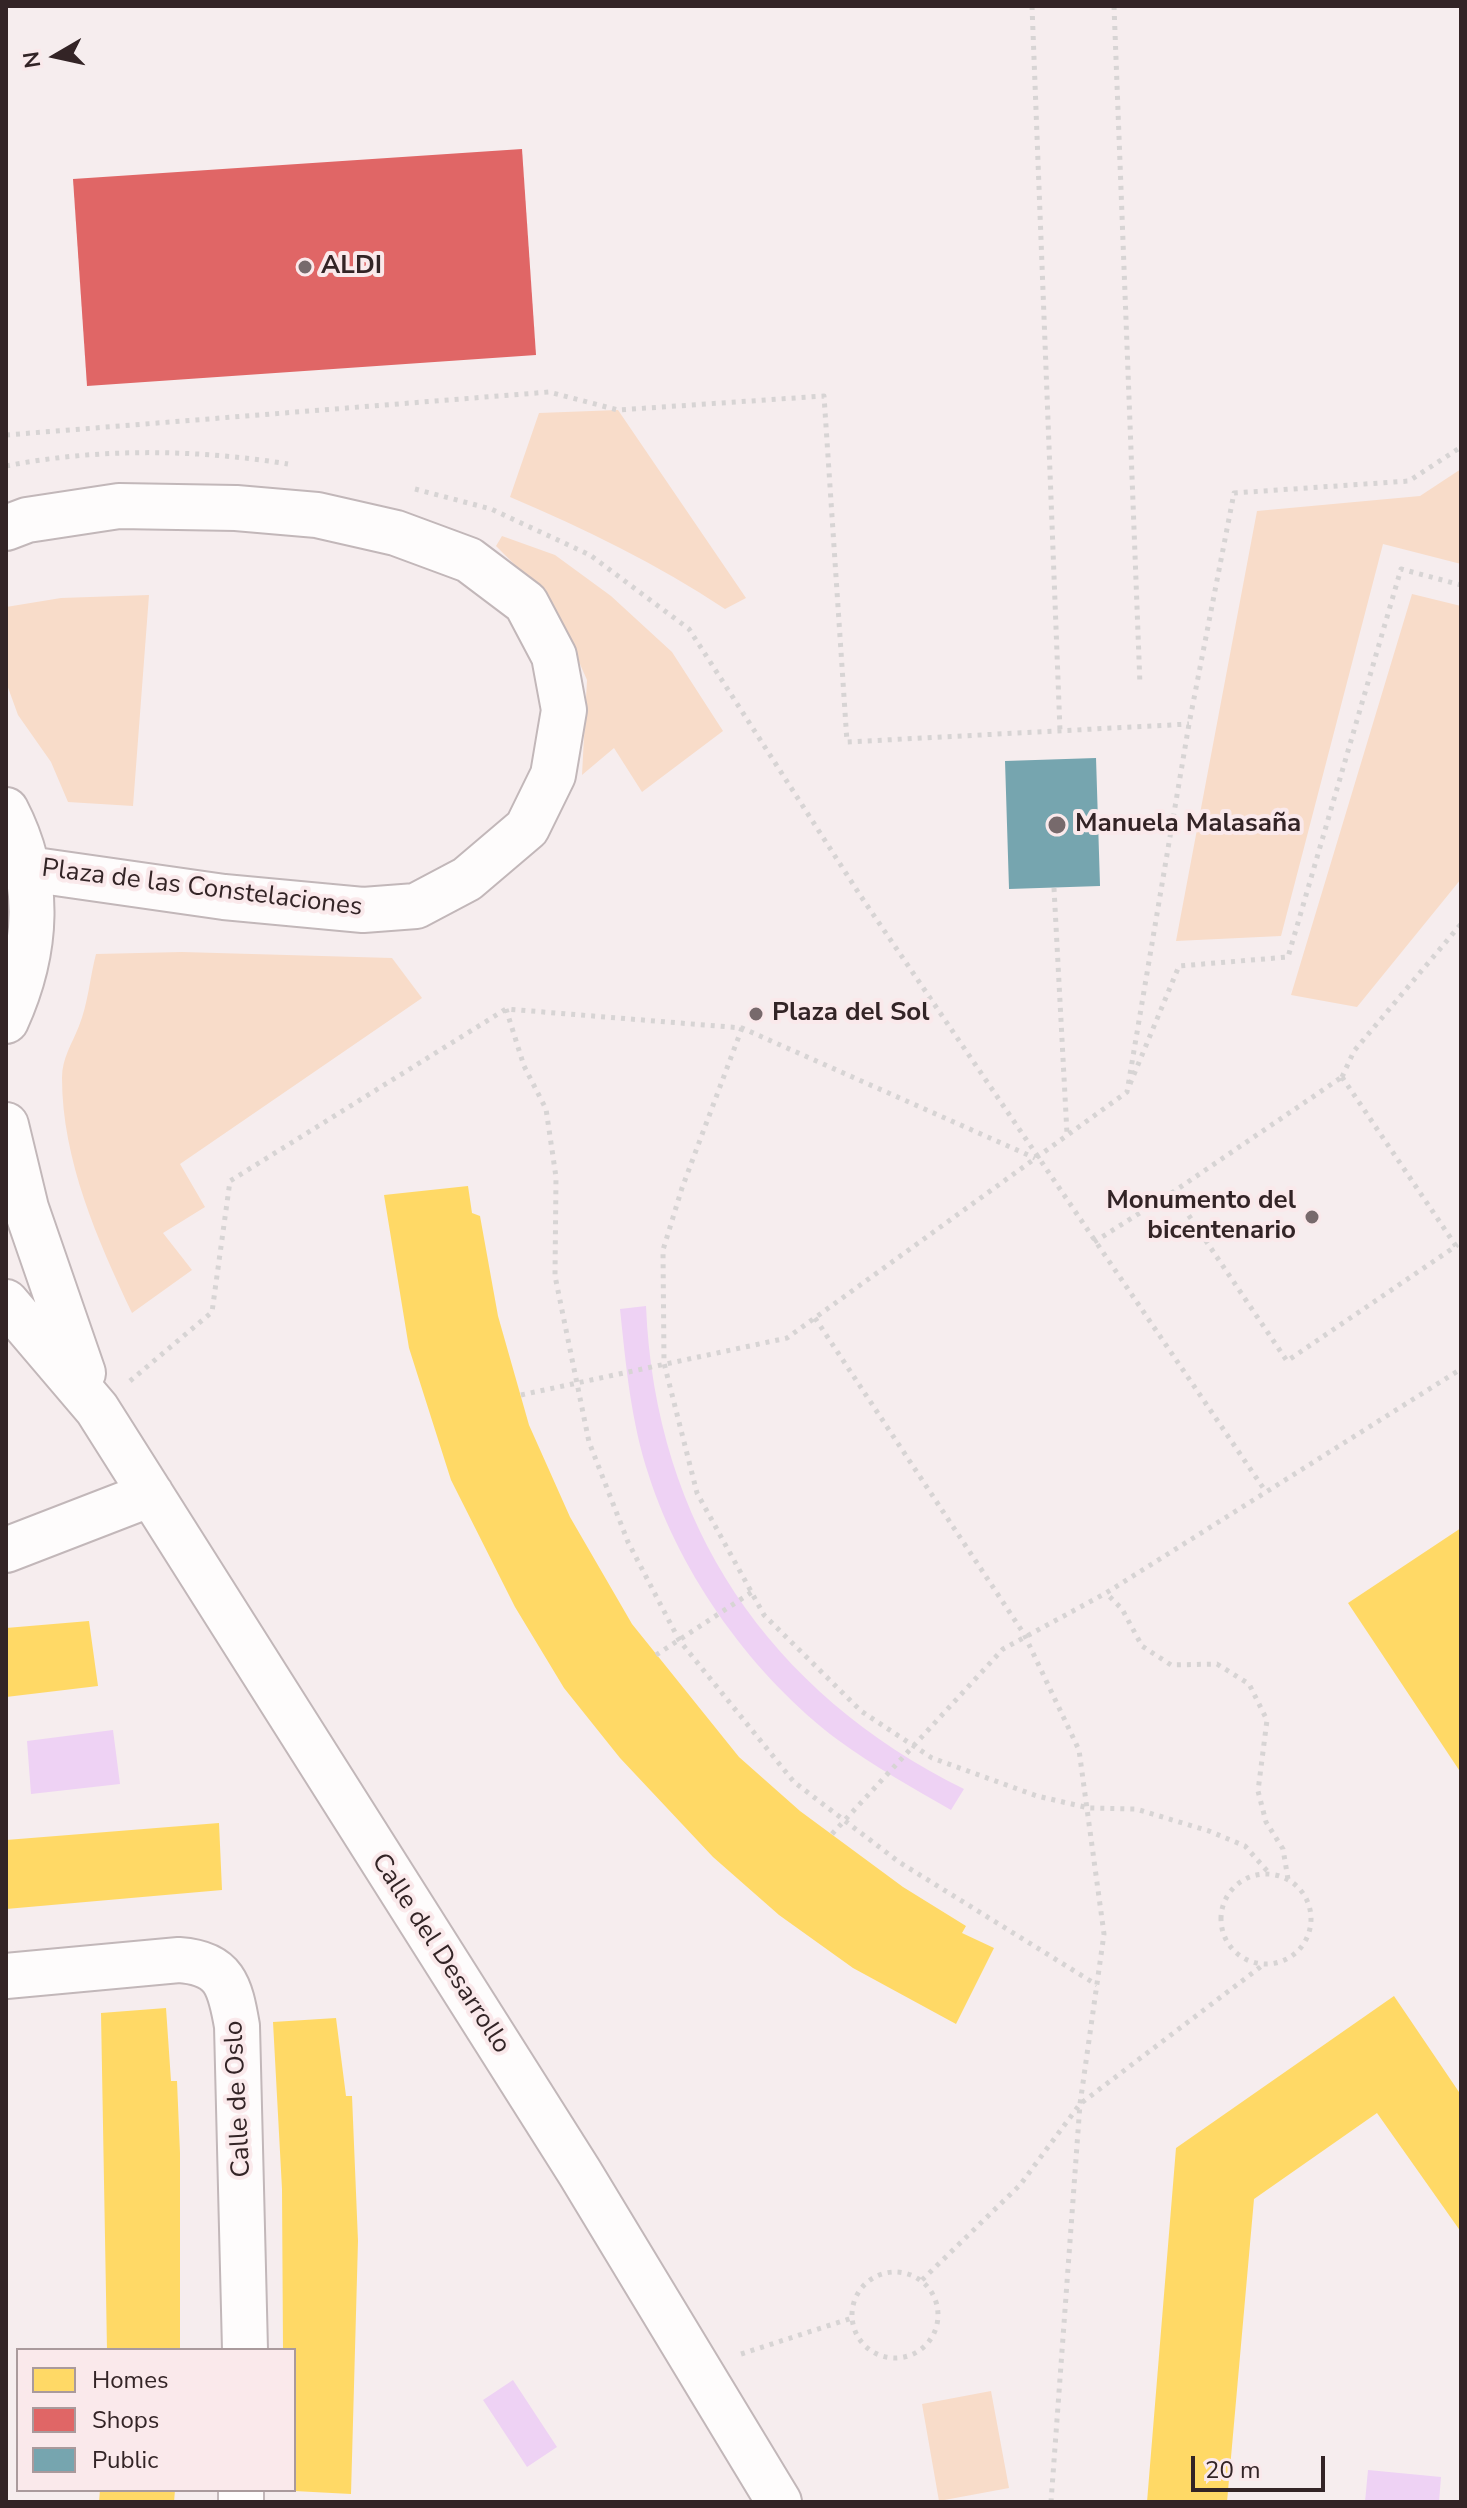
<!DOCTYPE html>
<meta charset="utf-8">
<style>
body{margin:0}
#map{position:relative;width:1467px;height:2508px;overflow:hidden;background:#f6edee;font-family:"Nunito Sans",sans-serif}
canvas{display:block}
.frame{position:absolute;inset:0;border:8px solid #332426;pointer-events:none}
.legend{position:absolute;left:16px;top:2348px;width:280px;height:144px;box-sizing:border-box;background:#fae9eb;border:2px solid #aa9a9c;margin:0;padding:10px 14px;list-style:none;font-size:24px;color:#332426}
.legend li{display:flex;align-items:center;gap:16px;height:40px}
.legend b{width:40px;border:2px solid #aa9a9c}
.north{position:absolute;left:16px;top:16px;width:80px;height:80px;-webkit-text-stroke:6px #fae9eb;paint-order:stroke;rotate:261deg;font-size:22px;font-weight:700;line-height:32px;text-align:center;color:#332426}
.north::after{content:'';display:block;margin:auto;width:28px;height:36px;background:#332426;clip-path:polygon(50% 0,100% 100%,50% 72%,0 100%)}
.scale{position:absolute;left:1191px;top:2456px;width:134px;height:36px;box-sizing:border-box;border:4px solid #332426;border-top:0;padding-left:10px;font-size:24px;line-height:28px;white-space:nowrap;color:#332426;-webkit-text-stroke:6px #fae9eb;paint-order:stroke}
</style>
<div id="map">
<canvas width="1467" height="2508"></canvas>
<div class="frame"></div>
<ul class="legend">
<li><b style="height:22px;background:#ffd966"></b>Homes</li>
<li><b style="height:22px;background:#e06666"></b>Shops</li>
<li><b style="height:22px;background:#76a5af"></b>Public</li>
</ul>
<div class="north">N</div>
<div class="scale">20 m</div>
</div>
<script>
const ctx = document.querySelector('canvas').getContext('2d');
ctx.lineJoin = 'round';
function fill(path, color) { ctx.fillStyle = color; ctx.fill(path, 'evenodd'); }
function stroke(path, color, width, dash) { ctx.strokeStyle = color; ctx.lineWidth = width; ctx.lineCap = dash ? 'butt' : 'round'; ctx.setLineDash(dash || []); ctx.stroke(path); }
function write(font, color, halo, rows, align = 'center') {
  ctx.font = font + ' "Nunito Sans",sans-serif'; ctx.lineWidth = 8; ctx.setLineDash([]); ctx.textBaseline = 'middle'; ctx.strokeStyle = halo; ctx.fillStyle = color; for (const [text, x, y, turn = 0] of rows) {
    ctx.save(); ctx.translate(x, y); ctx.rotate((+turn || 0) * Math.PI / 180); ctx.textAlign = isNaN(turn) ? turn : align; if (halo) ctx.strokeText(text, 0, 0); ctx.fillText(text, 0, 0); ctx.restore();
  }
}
const green = new Path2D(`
 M618,410L746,598L725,609C657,564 586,529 510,497L539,413Z
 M1461,469V564L1383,544L1281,936L1176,941L1257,511L1420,496Z
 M502,536L555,555L611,596L672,652L723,731L642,792L614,748L582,775L587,680L553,603L496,546Z
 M1412,594L1461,606V879L1357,1007L1291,995Z
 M149,595L133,806L68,802L51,762L18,715L6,682V607L61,598Z
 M182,952L392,958L422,998L180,1164L205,1207L163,1233L192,1270L132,1313C98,1241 62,1160 62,1078C62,1058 72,1044 79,1026C88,1004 90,977 96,954Z
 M991,2391L1009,2488L939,2501L922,2404Z`);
const water = new Path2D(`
 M646,1306C655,1525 769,1692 964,1789L951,1810C913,1788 873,1766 838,1740C754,1677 681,1576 649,1476C631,1422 626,1366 620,1309Z
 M113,1730L120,1784L31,1794L27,1741Z
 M513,2380L557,2447L527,2467L483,2400Z
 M1368,2470L1441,2477L1439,2502H1365Z`);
const homes = new Path2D(`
 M468,1186L472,1213L480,1216L498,1316L529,1425L570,1517L632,1624L739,1757L800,1811L903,1887L966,1926L962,1933L994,1948L956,2024L853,1968L779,1915L713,1857L620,1758L564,1688L515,1607L451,1480L409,1348L384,1195Z
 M1461,1528V1773L1348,1603Z
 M89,1621L98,1686L6,1697V1628Z
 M219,1823L222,1890L6,1909V1840Z
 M1394,1996L1461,2095V2232L1377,2113L1254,2199L1227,2502H1147L1176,2148Z
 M166,2008L171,2081H177L180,2153V2350H107L101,2013Z
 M336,2018L346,2096H352L358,2241L351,2494L294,2491V2350H283L282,2189L273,2022Z
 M100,2490H175L174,2502H99Z`);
const shops = new Path2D(`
 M522,149L536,355L87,386L73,179Z`);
const public = new Path2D(`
 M1096,758L1100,886L1009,889L1005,761Z`);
const path = new Path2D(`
 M1032,6L1060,731
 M1114,6L1140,685
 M6,435L549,392L618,410L824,396L847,742L1189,724
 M6,466C96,448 197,449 288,464
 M415,489L491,509L590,555L689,629L860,895L1266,1492
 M1054,888L1067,1134
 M506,1009L524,1066L546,1109L556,1177L555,1276L589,1442L628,1542L679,1640L794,1782L899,1862L1097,1985
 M742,1028L682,1188L663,1250L664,1363L697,1493L764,1615L861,1711L932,1758L1037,1796L1089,1808L1136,1809L1209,1831L1245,1846L1269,1873
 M1342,1077L1456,1246L1287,1361L1173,1192Z
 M1342,1077L1354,1051L1461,924
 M1130,1084L1179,966L1288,957L1401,569L1461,585
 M1094,1242L1173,1192
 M815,1318L1024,1634L1079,1750L1104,1934L1080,2104L1051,2502
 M130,1381L212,1312L230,1181L506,1009L742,1028L1035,1158
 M521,1395L787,1338L1127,1092L1189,724L1234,493L1409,481L1461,447
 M656,1655L752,1592
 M832,1834L1003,1649L1106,1593
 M1221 1919a45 45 0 1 1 90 0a45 45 0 1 1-90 0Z
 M1288,1879L1283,1849L1266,1822L1258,1791L1267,1720L1249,1684L1217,1664L1171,1665L1142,1646L1122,1609L1106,1593L1461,1369
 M852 2315a43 43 0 1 1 86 0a43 43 0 1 1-86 0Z
 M922,2280L1020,2185L1080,2104L1263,1965
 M741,2354L852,2318`);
const minor = new Path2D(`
 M6,528L27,520L119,506L236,508L317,515L396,533L469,560L526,603L554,656L564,710L553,775L527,828L467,879L416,906L363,910L224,897L28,869
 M6,810C42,879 38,951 6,1021
 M6,1125L26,1208L83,1373
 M6,1302L97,1409L580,2173L779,2502
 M6,1550L151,1494
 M6,1976L179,1960C225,1963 230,1986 237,2026L245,2350
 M241,2502V2490`);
const markers = [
 [305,267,8,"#776a6c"],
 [1057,825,10,"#776a6c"],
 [756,1014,8,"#776a6c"],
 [1312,1217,8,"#776a6c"]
];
const poiNames = [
 ["ALDI",321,267],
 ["Manuela Malasaña",1075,825],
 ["Plaza del Sol",772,1014],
 ["Monumento del",1296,1202,"right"],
 ["bicentenario",1296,1232,"right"]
];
const streetNames = [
 ["Plaza de las Constelaciones",202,889,7],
 ["Calle del Desarrollo",440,1954,57],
 ["Calle de Oslo",239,2099,-93]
];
fill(green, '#f8dcc9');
fill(water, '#eed2f4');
fill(homes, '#ffd966');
fill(shops, '#e06666');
fill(public, '#76a5af');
stroke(minor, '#c2b7b9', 48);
stroke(path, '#d7d4d4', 5, [4, 6]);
stroke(minor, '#fefcfc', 44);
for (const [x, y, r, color] of markers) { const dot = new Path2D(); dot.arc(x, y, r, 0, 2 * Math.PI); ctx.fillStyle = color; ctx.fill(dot); stroke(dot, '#fae9eb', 3); }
write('bold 26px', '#332426', '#fae9eb', poiNames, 'left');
write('26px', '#332426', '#fae9eb', streetNames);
</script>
